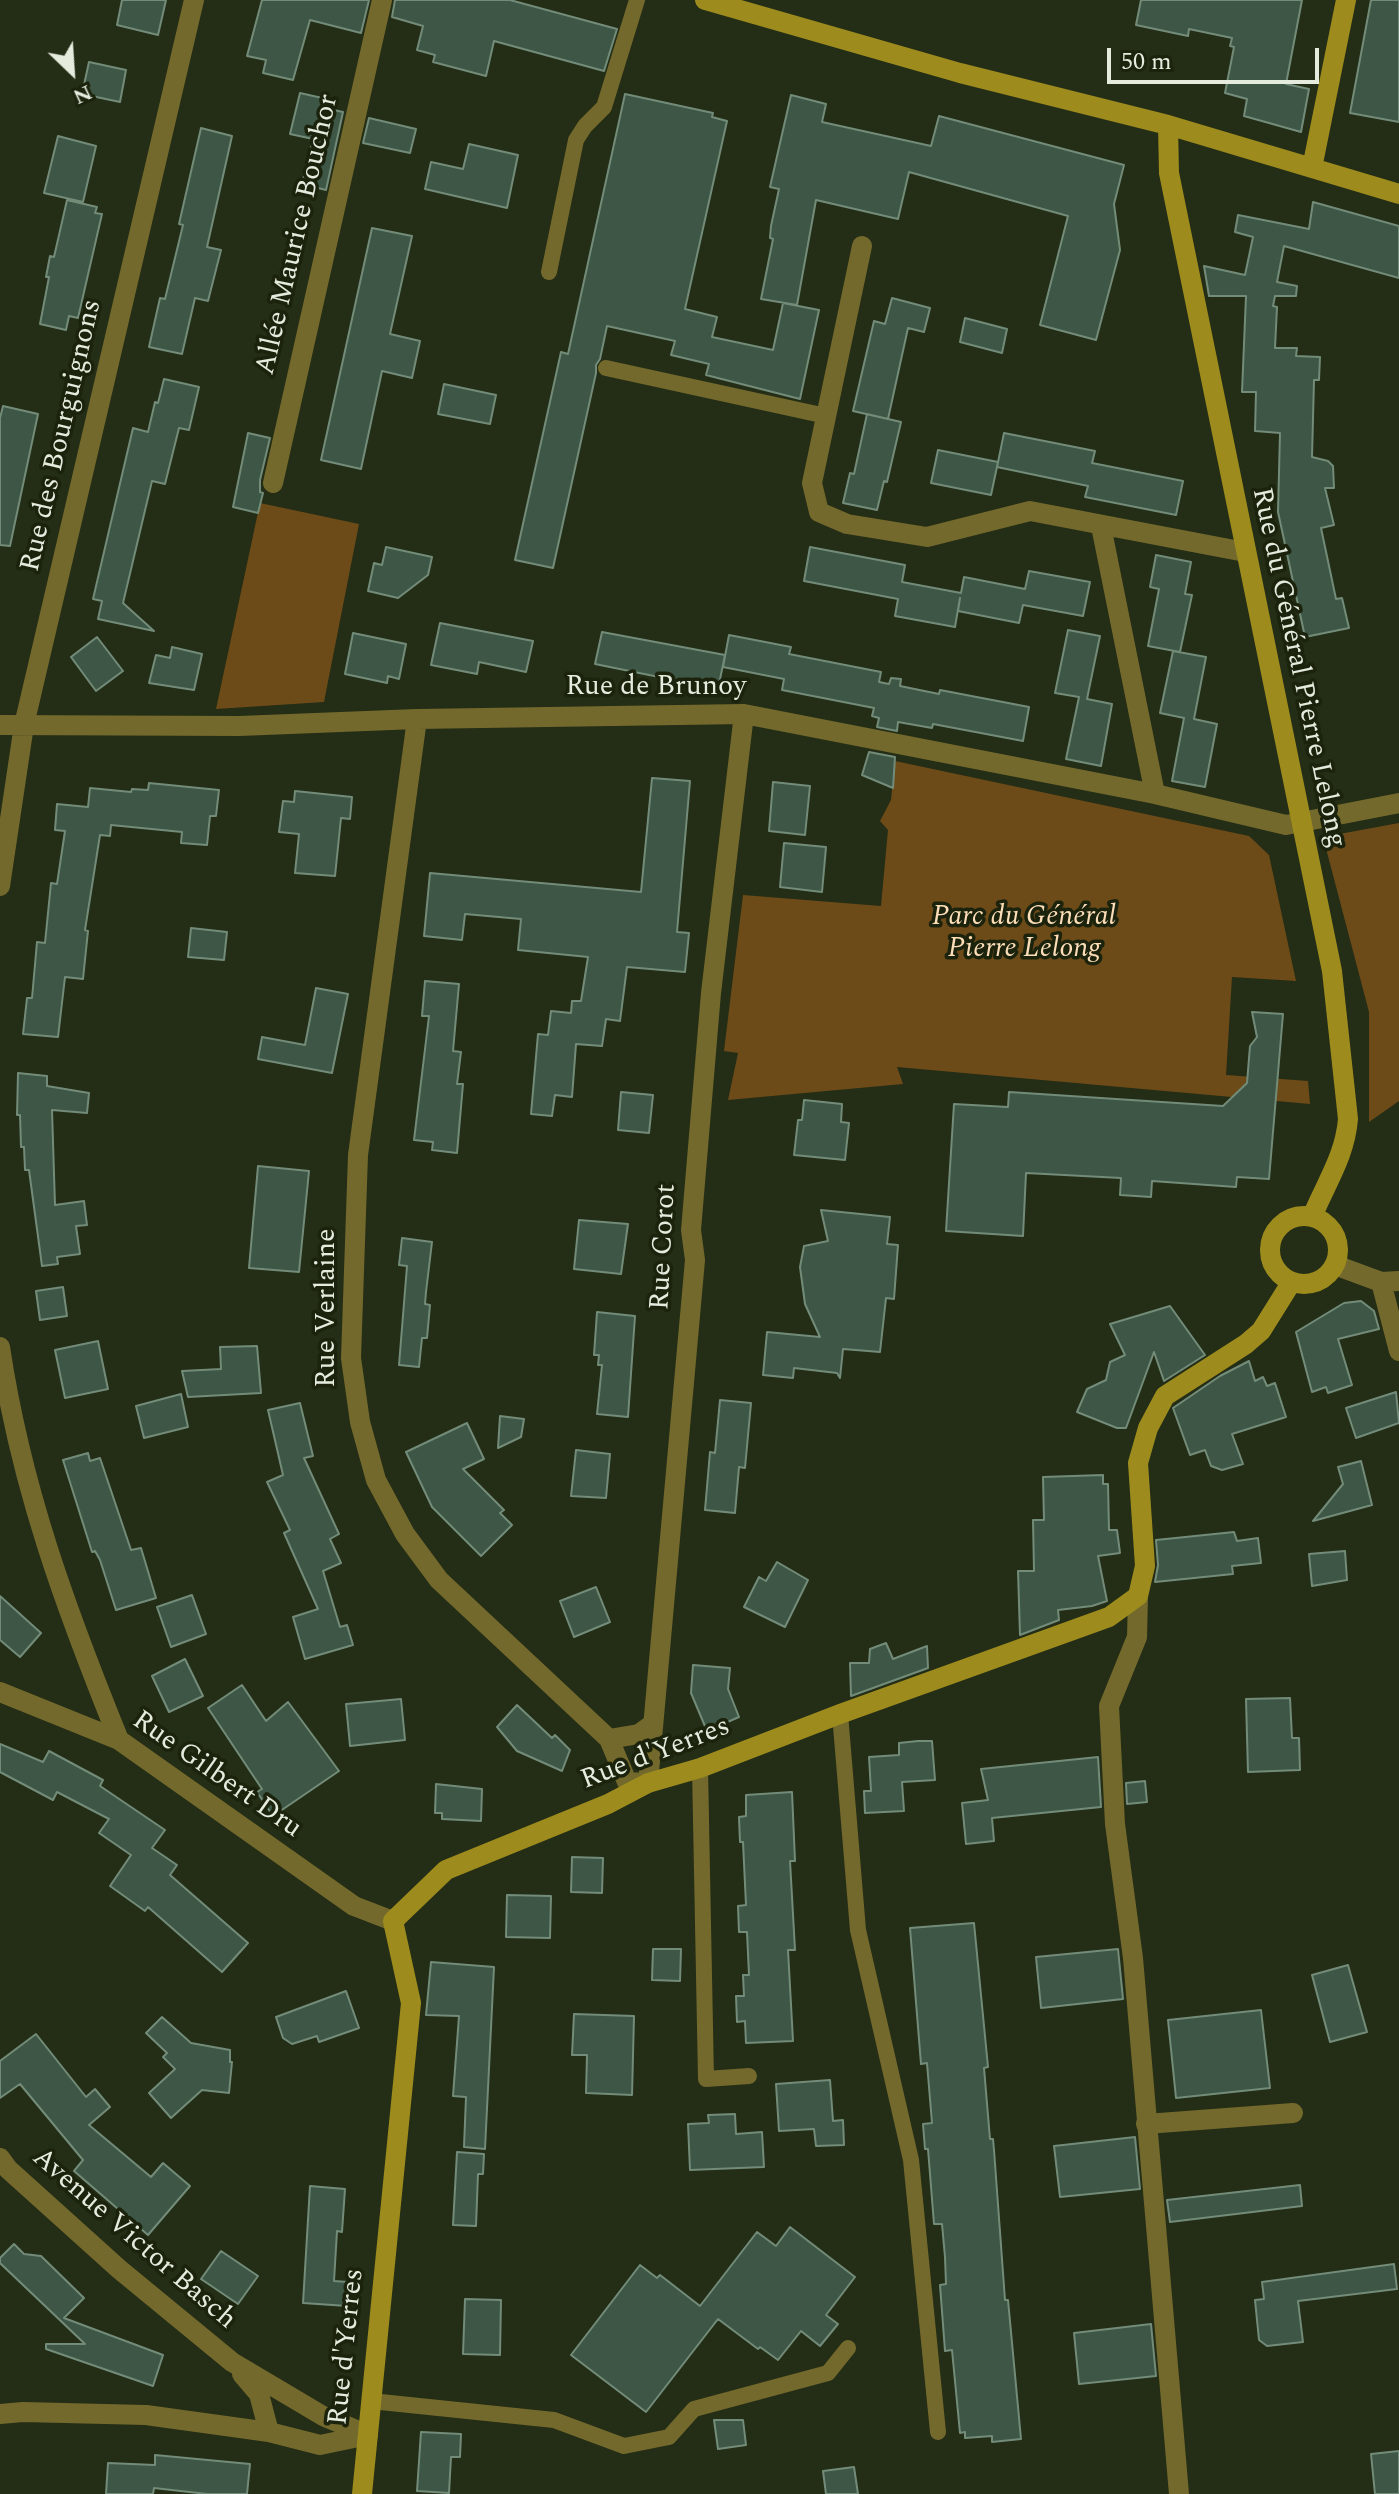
<!DOCTYPE html>
<meta charset="utf-8">
<style>
body{margin:0}
#map{position:relative;width:1399px;height:2494px;overflow:hidden;background:#242d16;font-family:Spectral,serif}
canvas{display:block}
.north{position:absolute;left:32px;top:32px;width:80px;height:80px;-webkit-text-stroke:6px #1b230d;paint-order:stroke;rotate:155deg;font-size:22px;font-weight:700;line-height:32px;text-align:center;color:#e5ebdd}
.north::after{content:'';display:block;margin:auto;width:28px;height:36px;background:#e5ebdd;clip-path:polygon(50% 0,100% 100%,50% 72%,0 100%)}
.scale{position:absolute;left:1107px;top:48px;width:212px;height:36px;box-sizing:border-box;border:4px solid #e5ebdd;border-top:0;padding-left:10px;font-size:24px;line-height:28px;white-space:nowrap;color:#e5ebdd;-webkit-text-stroke:6px #1b230d;paint-order:stroke}
</style>
<div id="map">
<canvas width="1399" height="2494"></canvas>
<div class="north">N</div>
<div class="scale">50 m</div>
</div>
<script>
const ctx = document.querySelector('canvas').getContext('2d');
ctx.lineJoin = 'round';
function fill(path, color) { ctx.fillStyle = color; ctx.fill(path, 'evenodd'); }
function stroke(path, color, width, dash) { ctx.strokeStyle = color; ctx.lineWidth = width; ctx.lineCap = dash ? 'butt' : 'round'; ctx.setLineDash(dash || []); ctx.stroke(path); }
function write(font, color, halo, rows, align = 'center') {
  ctx.font = font + ' Spectral,serif'; ctx.lineWidth = 7; ctx.setLineDash([]); ctx.textBaseline = 'middle'; ctx.strokeStyle = halo; ctx.fillStyle = color; for (const [text, x, y, turn = 0] of rows) {
    ctx.save(); ctx.translate(x, y); ctx.rotate((+turn || 0) * Math.PI / 180); ctx.textAlign = isNaN(turn) ? turn : align; if (halo) ctx.strokeText(text, 0, 0); ctx.fillText(text, 0, 0); ctx.restore();
  }
}
const green = new Path2D(`
 M260,503L359,524L324,702L216,709Z
 M895,761L1249,836L1269,855L1296,981L1232,977L1226,1075L1308,1081L1310,1104L897,1067L903,1084L728,1100L738,1053L724,1051L743,895L881,906L888,830L880,821L891,800Z
 M1399,823V1101L1369,1122V1012L1323,837Z`);
const building = new Path2D(`
 M122,0H166L158,35L117,25Z
 M262,0H369L361,33L310,20L293,80L263,73L266,60L247,56Z
 M395,0H510L617,29L604,71L494,41L486,76L433,62L435,55L417,50L423,26L392,17Z
 M1141,0H1302L1286,84L1309,89L1301,132L1244,116L1247,99L1225,93L1234,47L1230,46L1232,38L1189,29L1188,36L1136,25Z
 M1371,0H1399V122L1350,113Z
 M89,62L126,70L120,102L82,94Z
 M300,93L331,100L329,109L343,112L326,190L302,184L313,139L290,134Z
 M625,94L713,113L712,117L727,121L685,309L717,317L712,337L773,350L783,303L819,310L800,399L706,375L709,364L671,355L675,341L607,326L600,359L596,365V373L553,568L515,560L561,352L568,354Z
 M791,95L826,104L822,122L931,146L939,116L1124,165L1114,204L1120,250L1096,340L1040,325L1068,216L909,172L898,219L816,200L797,305L761,299L773,239L770,238L771,226L779,189L770,187Z
 M369,118L416,129L410,153L363,143Z
 M201,128L232,136L207,247L221,250L208,301L195,298L182,354L149,347L160,298L165,299L183,225L179,224Z
 M58,136L96,146L83,202L44,193Z
 M469,144L518,155L507,208L425,189L431,162L463,169Z
 M67,200L97,207L95,213L102,214L78,318L69,316L66,330L40,324L49,277H46L50,256L54,257Z
 M1313,202L1399,226V278L1284,246L1277,282L1297,286L1296,296H1275L1273,306L1277,307L1275,348H1297L1296,356L1320,357L1319,380H1314L1312,457L1328,461L1333,466L1334,488H1325L1334,525L1321,528L1336,599L1342,598L1349,628L1305,637L1278,512L1280,433L1255,431L1256,392H1242L1246,296H1209L1204,266L1245,275L1253,237L1235,232L1238,215L1309,229Z
 M372,228L412,236L390,334L420,341L412,378L382,371L361,469L321,460Z
 M892,298L930,308L924,332L908,328L888,419L853,411L874,321L885,324Z
 M965,318L1007,329L1002,353L960,342Z
 M164,379L199,387L189,430L179,428L165,484L152,481L123,603L154,631L98,619L102,601L93,599L133,428L148,432L155,402L158,403Z
 M444,384L496,395L490,424L438,414Z
 M3,406L38,414L10,546L0,545V418Z
 M867,414L901,422L887,482L884,481L877,510L843,503L850,473L854,474Z
 M248,433L270,438L260,480V492L263,493L258,513L233,507Z
 M1004,433L1095,451L1092,463L1183,481L1176,515L1085,497L1088,486L997,467Z
 M938,450L998,462L991,495L931,483Z
 M386,547L432,557L428,575L398,598L368,591L374,563L382,565Z
 M810,547L905,565L902,582L961,593L964,577L1025,589L1029,571L1090,582L1083,616L1023,605L1019,623L958,611L960,598L955,627L895,616L898,599L804,581Z
 M1156,555L1191,562L1185,594L1192,595L1180,652L1148,646L1159,589L1150,587Z
 M440,623L533,641L526,672L479,662L477,674L431,665Z
 M1068,630L1100,636L1087,699L1112,704L1101,766L1066,759L1079,697L1055,693Z
 M602,632L725,655L718,689L595,664Z
 M353,633L406,644L399,679L388,676L387,683L345,674Z
 M729,635L791,647L789,654L881,672L879,682L889,684L891,678L901,679L900,686L939,694L940,690L1029,707L1023,741L933,724L932,728L898,722L897,731L877,727L879,718L872,716L874,708L782,690L784,679L723,667Z
 M97,637L123,671L96,691L71,657Z
 M172,647L202,654L194,690L149,683L156,655L170,658Z
 M1173,651L1206,657L1194,719L1217,724L1205,787L1172,781L1184,718L1160,713Z
 M869,752L895,757L893,788L862,775Z
 M652,778L690,781L677,932L689,933L685,972L627,967L620,1021L606,1019L602,1046L576,1044L572,1097L555,1095L552,1116L531,1114L538,1034L548,1035L551,1011L571,1013L572,1001H581L588,957L518,950L521,919L465,914L462,940L424,936L430,873L641,892Z
 M773,782L810,786L805,835L769,831Z
 M149,783L219,790L216,816H210L207,845L181,843L182,832L111,825L110,836L100,835L85,930L88,931L83,979L65,977L58,1037L23,1034L27,998H32L37,942L45,943L51,883L57,884L65,831L55,830L57,804L88,807L90,788L131,792L132,789L148,790Z
 M295,791L352,797L350,819L341,818L335,876L295,873L299,834L279,832L283,801L294,802Z
 M784,843L826,847L822,892L780,887Z
 M191,928L227,932L224,960L188,957Z
 M425,981L459,984L453,1051L461,1052L457,1084H463L457,1153L432,1150L433,1142L414,1140L429,1016H422Z
 M316,988L348,994L332,1073L258,1059L262,1037L305,1045Z
 M1252,1012L1283,1014L1269,1179L1237,1177L1236,1187L1152,1181L1151,1197L1120,1195L1121,1178L1026,1173L1023,1236L946,1231L954,1104L1008,1107L1009,1092L1223,1106L1247,1083L1250,1046L1257,1037Z
 M18,1073L47,1076V1086L89,1093L87,1113L52,1110L55,1205L84,1201L87,1225L76,1226L80,1254L57,1257L58,1264L42,1266L29,1170H25L24,1147H21L20,1115H17Z
 M621,1092L653,1095L649,1133L618,1130Z
 M804,1100L842,1104L841,1122L849,1123L845,1160L794,1155L798,1120H802Z
 M258,1166L309,1171L299,1272L249,1268Z
 M821,1210L890,1217L887,1244L898,1245L894,1299L886,1298L880,1352L843,1349L840,1378L837,1373L794,1368L793,1378L763,1375L767,1332L820,1337L805,1304L800,1267L804,1246L828,1241Z
 M579,1220L628,1224L621,1274L574,1269Z
 M402,1238L432,1242L426,1292L425,1304L430,1305L427,1338H422L419,1367L399,1365L407,1266L399,1265Z
 M63,1287L67,1316L40,1320L36,1291Z
 M1361,1301L1374,1311L1379,1329L1338,1339L1352,1385L1328,1393L1326,1387L1312,1392L1296,1332L1344,1303Z
 M1170,1306L1205,1355L1164,1381L1154,1352L1126,1428H1117L1077,1412L1087,1389L1106,1380L1110,1362L1125,1355L1110,1324Z
 M597,1312L635,1316L628,1417L597,1414L602,1365H598L599,1355H594Z
 M98,1341L108,1389L65,1398L55,1350Z
 M257,1346L261,1393L188,1397L182,1371L221,1369L220,1347Z
 M1249,1361L1255,1381L1263,1377L1267,1386L1275,1383L1286,1417L1232,1434L1243,1464L1222,1470L1211,1466L1205,1450L1190,1455L1173,1408L1220,1376Z
 M1396,1392L1399,1423L1356,1438L1346,1408Z
 M181,1394L188,1427L144,1438L136,1406Z
 M720,1400L751,1403L745,1468L739,1467L735,1513L705,1510L710,1452L715,1453Z
 M300,1403L313,1456L304,1458L339,1534L330,1539L341,1563L323,1571L340,1627L347,1625L353,1645L305,1659L293,1617L318,1609L284,1533L290,1530L267,1482L283,1475L268,1410Z
 M500,1416L524,1419L521,1437L498,1448Z
 M467,1423L484,1459L463,1469L504,1510L500,1513L512,1525L481,1556L432,1507L406,1452Z
 M576,1450L610,1454L606,1498L571,1496Z
 M88,1453L90,1461L100,1458L131,1550L141,1548L156,1598L116,1610L100,1560L95,1551L92,1552L63,1460Z
 M1361,1461L1372,1505L1313,1521L1343,1484L1338,1467Z
 M1103,1475V1484H1108L1109,1530H1117L1120,1553L1098,1556L1107,1601L1092,1606L1058,1610L1059,1620L1020,1635L1018,1571H1034L1033,1520H1044L1043,1477Z
 M1234,1532L1237,1541L1258,1538L1261,1563L1232,1566L1233,1574L1155,1582L1158,1565L1156,1540Z
 M1345,1551L1347,1580L1312,1586L1309,1554Z
 M777,1562L808,1580L785,1627L744,1607L759,1577L766,1581Z
 M596,1587L610,1622L574,1637L560,1601Z
 M192,1595L206,1634L171,1647L157,1607Z
 M0,1596L41,1633L20,1657L0,1640Z
 M886,1643L893,1659L927,1646L928,1668L851,1696L850,1663H869L870,1649Z
 M185,1659L203,1696L169,1712L152,1676Z
 M693,1665L730,1668L728,1689L739,1717L707,1731L691,1693Z
 M242,1685L266,1721L288,1702L339,1771L273,1816L257,1792L262,1789L208,1708Z
 M1290,1698L1292,1738H1299L1300,1770L1248,1772L1246,1699Z
 M401,1699L405,1740L350,1746L346,1704Z
 M517,1705L552,1738L555,1735L570,1750L562,1771L517,1751L497,1727Z
 M918,1741H932L935,1780L902,1782L904,1811L865,1813L864,1791H871L869,1757L899,1755V1743Z
 M0,1744L43,1762L49,1751L103,1780L100,1786L165,1830L152,1848L177,1865L170,1875L248,1943L222,1972L148,1907L145,1911L110,1886L131,1855L99,1833L109,1819L57,1792L53,1800L0,1772Z
 M1098,1757L1101,1807L992,1818L994,1841L966,1844L962,1803L988,1800L981,1769Z
 M1145,1781L1147,1802L1127,1804L1126,1783Z
 M436,1784L482,1789L481,1821L442,1819V1813H435Z
 M792,1792L795,1861H790L795,1950H788L793,2041L746,2043L745,2021L737,2022L736,1996H744L743,1975H749L747,1932H739L738,1906L746,1905L743,1842H740L739,1817L746,1816V1795Z
 M572,1857L603,1858L602,1893L571,1892Z
 M507,1895L551,1896L550,1938L506,1937Z
 M974,1923L988,2067L984,2068L990,2139H993L994,2150L1005,2300H1008L1021,2439L992,2442V2436L965,2438V2432L960,2433L952,2350L945,2351L940,2285L946,2284L945,2257L942,2224H934L928,2149H925L923,2124L932,2123L927,2063L921,2064L910,1928Z
 M653,1949H681L680,1981L652,1980Z
 M1118,1949L1123,1999L1041,2008L1036,1957Z
 M431,1962L494,1967L485,2149L464,2147L466,2097L453,2096L459,2016L426,2015Z
 M1348,1965L1367,2032L1330,2042L1312,1975Z
 M346,1991L359,2028L319,2042L317,2036L292,2044L283,2038L276,2017Z
 M1261,2010L1270,2088L1176,2098L1168,2020Z
 M574,2014L634,2016L632,2095L586,2093L587,2055H572Z
 M162,2017L191,2043L230,2050V2062H232L229,2093L202,2090L171,2118L149,2093L175,2069L163,2057L167,2053L146,2033Z
 M36,2034L86,2097L95,2089L110,2107L89,2125L151,2177L163,2163L190,2186L148,2235L74,2171L83,2160L20,2084L0,2098V2061Z
 M830,2080L833,2121L843,2120L844,2145L816,2146L814,2129L779,2131L776,2084Z
 M735,2114L736,2134L762,2132L764,2167L690,2170L688,2124L709,2123L708,2115Z
 M1135,2137L1140,2189L1060,2197L1054,2146Z
 M457,2152L484,2154L483,2174H478L476,2226L453,2225Z
 M1300,2185L1302,2206L1170,2222L1167,2200Z
 M310,2186L345,2189L342,2232L337,2231L334,2281L348,2282L347,2306L303,2303Z
 M790,2227L855,2277L826,2315L838,2324L820,2346L801,2331L778,2360L760,2347L758,2349L718,2319L646,2412L571,2355L640,2265L657,2278L660,2275L700,2306L757,2232L776,2246Z
 M14,2244L24,2254L41,2256L84,2298L64,2318L163,2355L153,2386L46,2349V2344H85L0,2263V2258Z
 M221,2251L258,2276L238,2304L201,2279Z
 M1394,2264L1397,2289L1298,2301L1303,2342L1267,2346L1259,2340L1255,2300L1264,2299L1262,2282Z
 M465,2299L501,2300L500,2355L463,2354Z
 M1151,2324L1156,2376L1079,2384L1074,2333Z
 M714,2420H743L746,2445L718,2449Z
 M421,2432L461,2434L460,2457H451L449,2493L417,2491Z
 M1399,2451V2494H1375L1371,2454Z
 M155,2455L250,2464L247,2494H207L154,2488L153,2494H106L108,2463L155,2465Z
 M854,2467L858,2494H826L823,2471Z`);
const lane = new Path2D(`
 M549,272L576,140L585,126L604,107L637,0
 M606,368L826,416
 M840,1714L858,1930L911,2160L938,2432
 M700,1768L706,2079L749,2076
 M371,2401L554,2420L624,2446L669,2437L694,2409L828,2373L848,2348`);
const street = new Path2D(`
 M862,246L812,483L819,512L847,524L927,537L1030,511L1245,552
 M273,483L382,0
 M1101,526L1155,794
 M417,719L358,1155L351,1358L360,1422L376,1480L405,1534L439,1580L609,1739L627,1782L648,1783L695,1260L691,1230L711,993L744,714
 M0,725L239,726L417,719L744,714L1155,794L1286,825L1399,803
 M0,886L24,725L194,0
 M1335,1265L1381,1282L1399,1281
 M1381,1282L1399,1351
 M0,1347C21,1488 66,1609 119,1740
 M1138,1596L1137,1637L1109,1706L1115,1824L1133,1958L1179,2494
 M0,1692L119,1740L354,1906L393,1921
 M609,1739L639,1734L653,1724
 M1146,2124L1293,2113
 M0,2158L8,2169L119,2269L232,2362L323,2416L368,2435
 M242,2374L259,2394L269,2432
 M0,2414L23,2412L146,2415L269,2432L320,2445L368,2435`);
const secondary = new Path2D(`
 M705,0L960,73L1168,125L1399,194
 M1168,125L1169,173L1332,971L1348,1119C1345,1156 1326,1183 1312,1217
 M1312,168L1346,0
 M1270 1250a34 34 0 1 1 68 0a34 34 0 1 1-68 0Z
 M362,2494L411,2003L393,1921L446,1870L608,1804L648,1783L700,1768L840,1714L1109,1617L1138,1596L1145,1566L1138,1463L1148,1428L1165,1396L1246,1344L1261,1331L1291,1283`);
const streetNames = [
 ["Allée Maurice Bouchor",299,235,-77],
 ["Rue des Bourguignons",63,436,-77],
 ["Rue du Général Pierre Lelong",1297,668,78],
 ["Rue de Brunoy",656,689],
 ["Rue Corot",665,1247,-87],
 ["Rue Verlaine",329,1308,-90],
 ["Rue d'Yerres",656,1755,-21],
 ["Rue Gilbert Dru",216,1776,35],
 ["Avenue Victor Basch",133,2240,41],
 ["Rue d'Yerres",348,2347,-84]
];
const parkNames = [
 ["Parc du Général",1024,919],
 ["Pierre Lelong",1024,951]
];
fill(green, '#6d4b18');
fill(building, '#3e5645');
stroke(building, '#728c79', 2);
stroke(lane, '#73692c', 16);
stroke(street, '#73692c', 20);
stroke(secondary, '#9d8c1d', 20);
write('28px', '#e5ebdd', '#1b230d', streetNames);
write('italic 28px', '#fddeb8', '#1b230d', parkNames);
</script>
